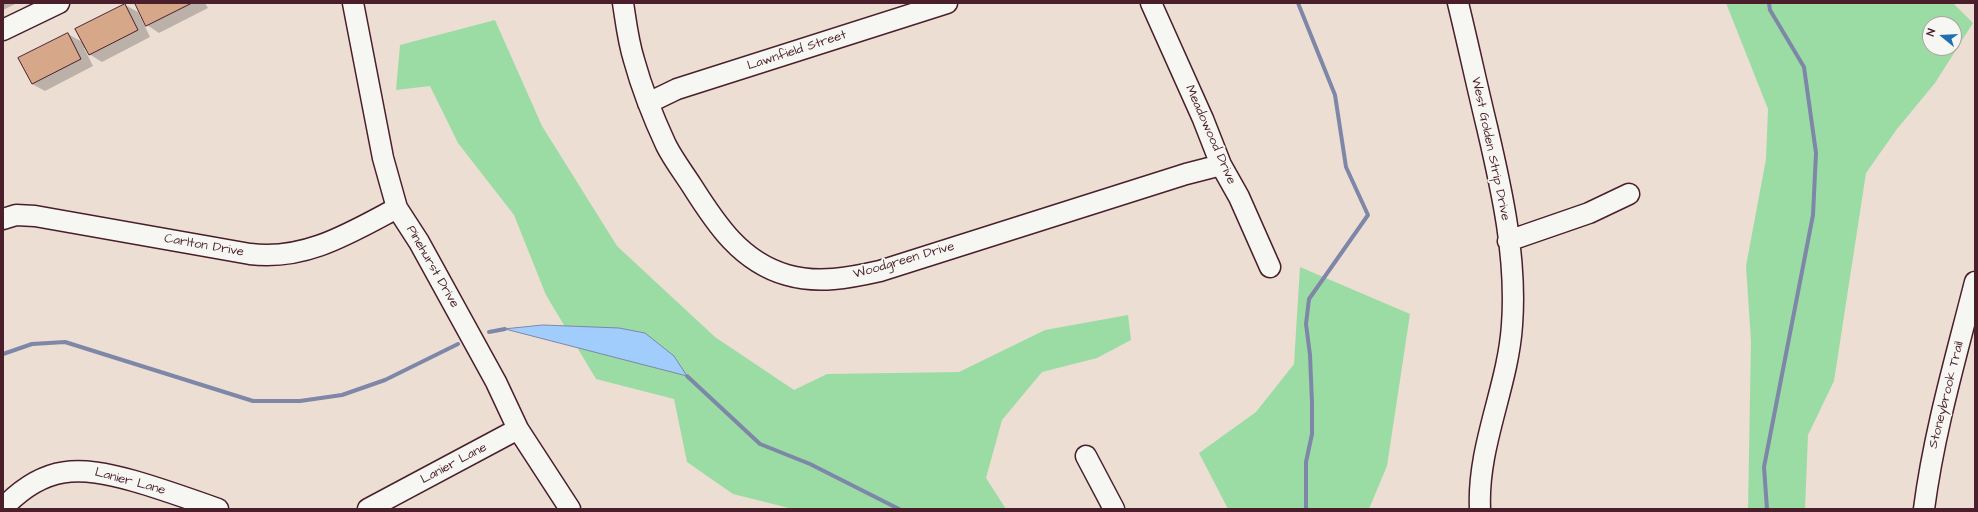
<!DOCTYPE html>
<style>
body{margin:0}
#map{position:relative;width:1978px;height:512px;overflow:hidden;background:#ecded2;font-family:"Architects Daughter",sans-serif}
canvas{display:block}
.frame{position:absolute;inset:0;border:4px solid #4a1f2b;pointer-events:none}
.north{position:absolute;left:1922px;top:16px;width:40px;height:40px;box-sizing:border-box;background:#f6f6f2;border:1px solid #b1a0a2;border-radius:50%;rotate:288deg;font-size:11px;font-weight:700;line-height:16px;text-align:center;color:#4a1f2b}
.north::after{content:'';display:block;margin:auto;width:14px;height:18px;background:#1f6fb2;clip-path:polygon(50% 0,100% 100%,50% 72%,0 100%)}
</style>
<div id="map">
<canvas width="1978" height="512"></canvas>
<div class="frame"></div>
<div class="north">N</div>
</div>
<script>
const ctx = document.querySelector('canvas').getContext('2d');
ctx.lineJoin = 'round';
function fill(path, color) { ctx.fillStyle = color; ctx.fill(path, 'evenodd'); }
function stroke(path, color, width, dash) { ctx.strokeStyle = color; ctx.lineWidth = width; ctx.lineCap = dash ? 'butt' : 'round'; ctx.setLineDash(dash || []); ctx.stroke(path); }
function write(font, color, halo, rows, align = 'center') {
  ctx.font = font + ' "Architects Daughter",sans-serif'; ctx.lineWidth = 3.5; ctx.setLineDash([]); ctx.textBaseline = 'middle'; ctx.strokeStyle = halo; ctx.fillStyle = color; for (const [text, x, y, turn = 0] of rows) {
    ctx.save(); ctx.translate(x, y); ctx.rotate((+turn || 0) * Math.PI / 180); ctx.textAlign = isNaN(turn) ? turn : align; if (halo) ctx.strokeText(text, 0, 0); ctx.fillText(text, 0, 0); ctx.restore();
  }
}
const green = new Path2D(`
 M1726,3H1953L1973,23L1935,83L1897,129L1866,173L1834,381L1808,435L1805,509H1748L1751,341L1746,266L1766,159L1768,109ZM1930,24H1954V48H1930Z
 M495,20L542,126L617,246L715,337L794,390L827,374L959,372L1045,330L1128,315L1131,340L1097,358L1042,372L1002,420L986,478L1006,509H793L733,494L687,462L674,399L596,379L546,295L514,215L458,143L430,86L396,90L400,45Z
 M1300,267L1410,314L1387,466L1369,509H1228L1199,453L1256,412L1294,364Z`);
const water = new Path2D(`
 M543,325L619,328L645,333L674,356L687,376L505,329Z`);
const shadow = new Path2D(`
 M3,3H17L3,10Z
 M136,3H205L208,8L159,33L147,25Z
 M125,5L138,12L150,37L102,62L89,54L86,47L84,48L93,66L45,91L32,84L68,34L84,43Z`);
const stream = new Path2D(`
 M1298,3L1335,95L1346,167L1368,215L1309,299L1306,324L1310,355L1312,403V434L1306,462V509
 M489,332L505,329
 M3,354L32,344L65,342L253,401H300L342,395L385,380L458,344
 M687,376L760,444L810,464L899,509
 M1767,509L1764,467L1813,215L1816,153L1804,67L1770,10L1769,3`);
const building = new Path2D(`
 M135,3H192L146,26Z
 M125,4L138,30L89,55L75,29Z
 M68,33L81,59L32,84L18,58Z`);
const minor = new Path2D(`
 M353,3L383,158L397,208L419,242L496,382L518,429L570,509
 M623,3C626,22 628,41 634,60C642,89 653,117 666,145C673,159 683,172 692,186C716,224 741,262 787,275C818,284 849,278 880,271L1186,174L1221,165
 M1151,3L1203,119L1221,165L1239,197L1270,267
 M1458,3C1468,44 1477,86 1487,127C1502,191 1517,258 1512,325C1508,387 1477,446 1480,509
 M3,30L59,3
 M648,103L677,89L947,3
 M3,219L16,215L35,216L250,254C305,261 350,233 397,208
 M1508,241L1589,213L1629,194
 M1086,456L1114,509
 M3,508C45,464 79,466 134,481C162,489 190,499 218,509
 M368,509L518,429
 M1924,509C1934,432 1956,357 1975,282`);
const streetNames = [
 ["Lawnfield Street",797,51,-18],
 ["Meadowood Drive",1210,135,66],
 ["West Golden Strip Drive",1490,149,78],
 ["Carlton Drive",204,246,10],
 ["Woodgreen Drive",904,261,-16],
 ["Pinehurst Drive",432,267,60],
 ["Stoneybrook Trail",1947,395,-76],
 ["Lanier Lane",454,464,-28],
 ["Lanier Lane",130,482,15]
];
fill(green, '#9bdca5');
fill(water, '#a0cdfb');
stroke(water, '#7e87a8', 1);
fill(shadow, '#0003');
stroke(stream, '#7e87a8', 4);
fill(building, '#d6a788');
stroke(building, '#4a1f2b', 1);
stroke(minor, '#4a1f2b', 23);
stroke(minor, '#f6f6f2', 20);
write('13px', '#4a1f2b', '#f6f6f2', streetNames);
</script>
